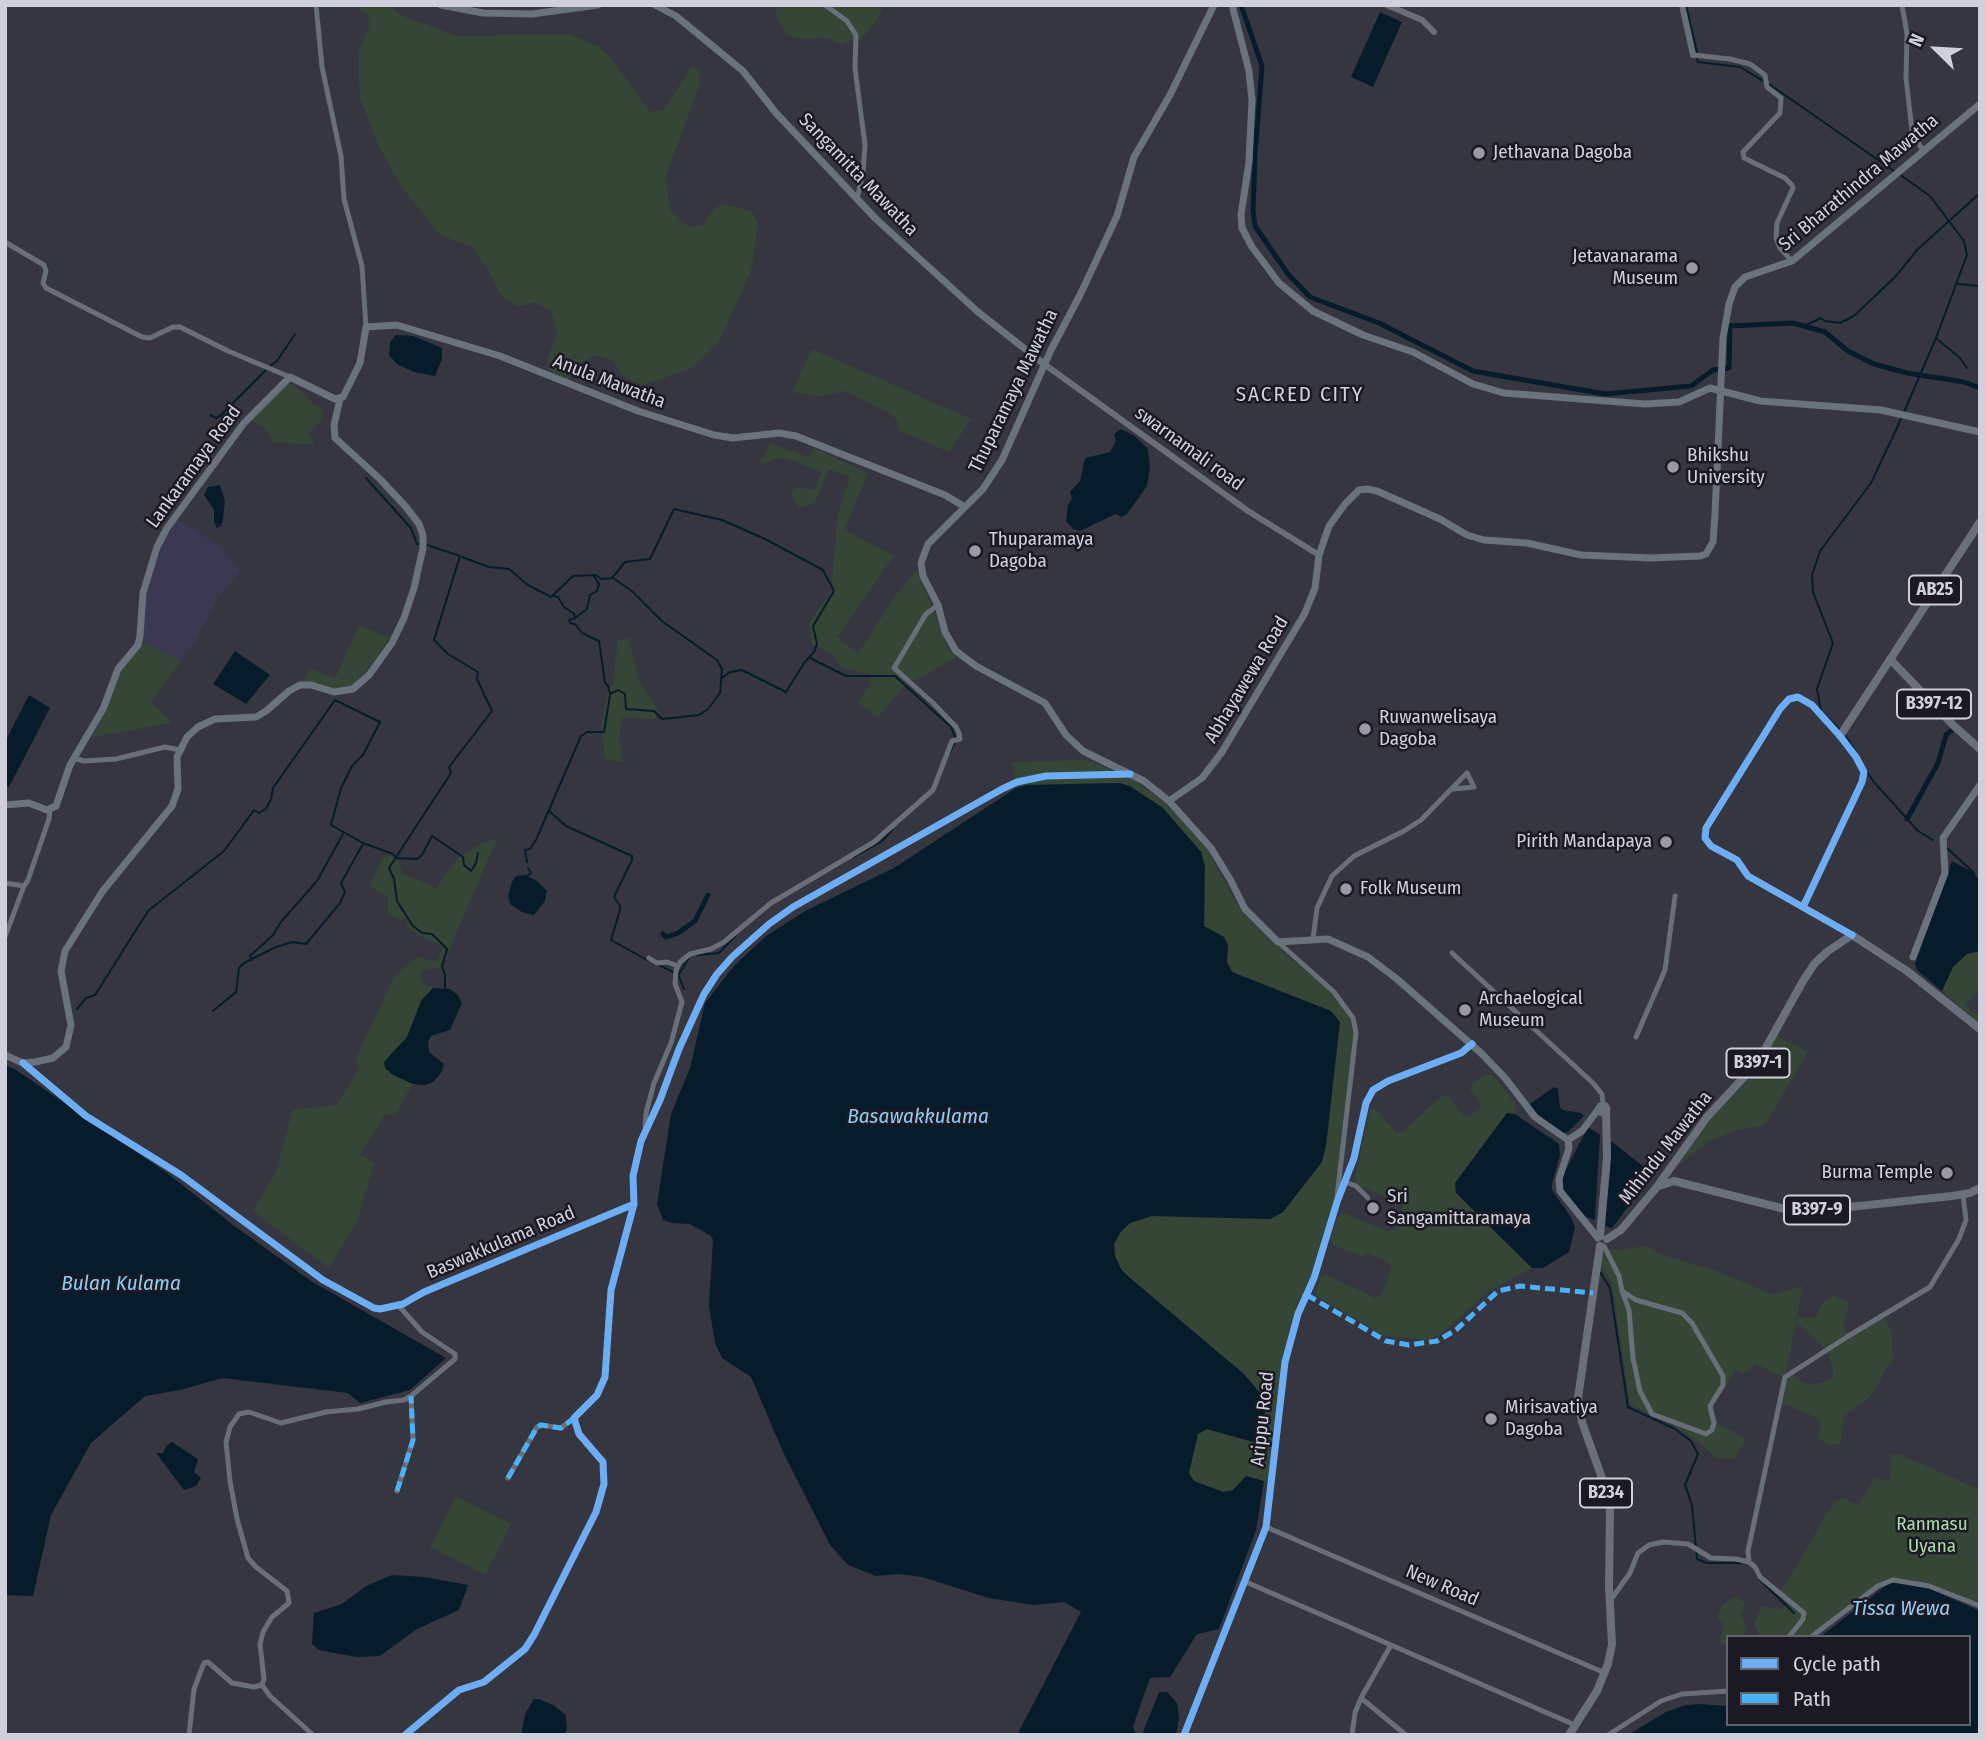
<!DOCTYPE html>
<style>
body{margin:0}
#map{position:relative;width:1985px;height:1740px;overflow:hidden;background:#363641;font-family:"Fira Sans Condensed",sans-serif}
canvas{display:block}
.frame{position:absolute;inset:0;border:7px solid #d0d0dd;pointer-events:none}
.legend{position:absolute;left:1726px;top:1635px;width:245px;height:91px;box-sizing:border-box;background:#1b1a23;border:2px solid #63636d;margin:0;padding:9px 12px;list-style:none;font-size:21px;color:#d0d0dd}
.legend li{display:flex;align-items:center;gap:14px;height:35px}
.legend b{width:35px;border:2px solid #63636d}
.north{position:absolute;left:1901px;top:14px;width:70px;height:70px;-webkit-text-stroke:5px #1b1a23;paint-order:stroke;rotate:294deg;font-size:19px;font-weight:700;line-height:28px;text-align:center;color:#d0d0dd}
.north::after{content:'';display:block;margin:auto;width:24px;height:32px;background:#d0d0dd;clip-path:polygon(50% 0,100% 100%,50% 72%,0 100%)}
</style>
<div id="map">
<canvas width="1985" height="1740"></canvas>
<div class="frame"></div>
<ul class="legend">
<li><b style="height:9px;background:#6dadf4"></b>Cycle path</li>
<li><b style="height:9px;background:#4cb0f7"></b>Path</li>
</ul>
<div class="north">N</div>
</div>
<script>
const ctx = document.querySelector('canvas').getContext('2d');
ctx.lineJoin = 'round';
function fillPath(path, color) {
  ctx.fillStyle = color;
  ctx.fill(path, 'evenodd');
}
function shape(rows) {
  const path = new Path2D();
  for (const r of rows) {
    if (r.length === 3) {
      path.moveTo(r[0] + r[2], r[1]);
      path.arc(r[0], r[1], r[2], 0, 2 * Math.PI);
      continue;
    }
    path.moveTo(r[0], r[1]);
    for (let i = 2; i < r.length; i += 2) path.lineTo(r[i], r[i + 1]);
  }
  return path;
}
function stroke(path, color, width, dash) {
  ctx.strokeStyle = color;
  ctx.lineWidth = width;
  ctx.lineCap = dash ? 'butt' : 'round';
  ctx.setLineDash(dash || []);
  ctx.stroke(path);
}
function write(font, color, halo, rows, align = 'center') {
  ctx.font = font + ' "Fira Sans Condensed",sans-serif';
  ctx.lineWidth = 5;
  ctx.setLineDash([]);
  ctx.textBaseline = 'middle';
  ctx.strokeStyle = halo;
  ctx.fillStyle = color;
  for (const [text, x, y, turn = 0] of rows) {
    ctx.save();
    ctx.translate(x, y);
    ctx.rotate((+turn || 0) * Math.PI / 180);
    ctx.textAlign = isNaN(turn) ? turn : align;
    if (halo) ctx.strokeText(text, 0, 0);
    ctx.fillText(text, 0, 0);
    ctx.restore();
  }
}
fillPath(shape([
 [177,519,220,546,240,570,218,599,194,643,181,661,143,642,146,593,164,540]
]), '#3b3952');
fillPath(shape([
 [353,5,390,5,400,15,457,36,569,34,600,47,616,65,650,112,664,110,691,67,700,70,699,86,666,176,670,210,690,227,703,225,714,209,723,204,751,211,758,222,751,272,717,345,690,369,642,385,625,377,611,360,595,355,580,363,568,380,548,370,547,360,557,334,552,312,535,302,518,307,500,294,488,270,472,247,440,235,401,186,377,142,360,98,358,52,369,27,368,15],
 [775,5,883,5,878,19,862,38,840,44,828,38,803,39,787,35,777,17],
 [812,349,971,419,949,452,898,430,898,422,893,415,845,391,820,396,792,392],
 [289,383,306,395,313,404,323,409,321,421,308,434,312,438,314,445,274,442,263,427,251,420],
 [770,443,808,457,814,448,868,473,844,530,894,556,837,637,858,654,894,597,917,570,947,646,956,658,904,686,878,717,858,703,870,684,869,674,842,668,830,652,812,644,809,623,831,592,838,514,850,477,829,469,816,500,809,505,798,508,791,493,798,487,815,490,821,472,783,457,760,464],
 [359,625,389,638,376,659,354,684,342,689,332,688,303,681,310,669,335,678],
 [629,638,639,681,658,710,655,719,622,718,619,737,623,762,605,759,601,729,608,689,612,686,618,640],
 [143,642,181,661,151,702,172,723,92,737,106,711,112,688,124,665],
 [1082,760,1093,762,1134,780,1169,806,1207,849,1235,902,1245,915,1290,958,1334,992,1345,1006,1354,1036,1337,1202,1298,1314,1285,1362,1272,1484,1246,1476,1233,1490,1224,1492,1194,1481,1188,1473,1198,1434,1207,1429,1253,1442,1265,1399,1244,1374,1130,1278,1121,1269,1115,1256,1114,1244,1120,1232,1130,1223,1152,1216,1270,1219,1331,1011,1233,972,1226,962,1228,945,1205,927,1201,852,1163,808,1120,783,1027,785,1016,788,1012,762],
 [497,839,441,968,423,969,420,975,423,984,433,988,421,1001,407,1037,391,1053,385,1068,413,1084,394,1116,386,1113,360,1155,374,1163,357,1222,329,1268,253,1211,276,1171,293,1110,336,1105,358,1071,356,1057,395,976,417,957,437,962,443,947,409,929,406,919,400,920,388,914,388,898,370,886,383,856,397,856,402,873,436,888,458,858,483,842],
 [1980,951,1980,984,1976,994,1966,1005,1972,1013,1980,1013,1980,1024,1942,991,1953,967,1967,954],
 [1777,1036,1808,1052,1767,1121,1762,1126,1736,1130,1709,1141,1669,1172,1706,1123,1759,1069],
 [1487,1074,1493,1075,1515,1103,1515,1114,1506,1114,1455,1183,1456,1193,1532,1268,1487,1292,1442,1334,1426,1340,1383,1335,1318,1297,1315,1292,1321,1277,1326,1275,1375,1298,1381,1295,1392,1269,1389,1263,1368,1253,1361,1256,1333,1245,1330,1239,1338,1217,1344,1213,1387,1231,1394,1230,1403,1209,1400,1203,1358,1185,1355,1178,1370,1110,1374,1108,1397,1133,1401,1133,1443,1095,1448,1096,1464,1116,1469,1117,1480,1107,1480,1103,1470,1089,1472,1084],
 [1646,1246,1662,1255,1714,1270,1773,1295,1803,1286,1796,1320,1800,1317,1812,1318,1817,1315,1823,1303,1833,1295,1849,1303,1843,1328,1850,1334,1883,1315,1891,1330,1893,1361,1886,1368,1876,1389,1867,1399,1844,1416,1840,1445,1828,1444,1817,1438,1821,1423,1815,1417,1785,1404,1780,1408,1784,1377,1756,1364,1745,1373,1735,1370,1722,1393,1712,1406,1715,1422,1746,1439,1734,1458,1717,1459,1698,1441,1673,1425,1630,1404,1614,1296,1611,1282,1600,1263,1602,1257,1609,1249,1619,1250],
 [1796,1322,1827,1350,1834,1373,1830,1380,1811,1385,1802,1382,1791,1373,1785,1376],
 [1891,1455,1902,1455,1980,1490,1980,1606,1929,1586,1887,1581,1811,1637,1760,1637,1754,1624,1762,1606,1780,1610,1790,1602,1779,1592,1795,1569,1827,1513,1836,1501,1843,1498,1858,1505,1875,1478,1890,1481],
 [456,1496,511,1524,485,1575,430,1547],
 [1735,1596,1745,1603,1741,1616,1747,1628,1743,1637,1728,1637,1728,1679,1725,1677,1726,1645,1719,1643,1724,1622,1718,1620,1718,1615,1722,1606]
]), '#364636');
fillPath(shape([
 [1380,12,1402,22,1373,87,1351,77],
 [396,335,413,336,442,348,442,359,435,376,414,372,397,364,389,355,390,342],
 [1121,429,1135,436,1148,449,1150,468,1147,486,1127,514,1121,517,1115,514,1080,531,1073,529,1066,521,1068,504,1072,499,1070,492,1080,481,1085,458,1110,452,1116,441,1114,434],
 [220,485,225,501,223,519,221,526,217,528,214,522,214,510,204,495,208,487],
 [235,651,270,675,246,704,213,684],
 [29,695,50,708,9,787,5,785,5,742],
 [1120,783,1130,786,1163,808,1201,852,1205,866,1204,926,1224,937,1228,945,1227,962,1232,972,1331,1011,1340,1022,1326,1146,1322,1162,1283,1212,1270,1219,1152,1216,1130,1223,1120,1233,1114,1244,1115,1256,1121,1269,1130,1278,1244,1374,1265,1399,1266,1406,1261,1437,1253,1442,1207,1429,1198,1434,1189,1473,1194,1481,1223,1492,1233,1490,1246,1476,1264,1481,1256,1530,1219,1629,1197,1634,1170,1677,1150,1678,1133,1726,1136,1735,1017,1735,1081,1612,1064,1602,1033,1605,989,1598,922,1577,899,1574,876,1576,848,1565,830,1545,783,1452,751,1377,722,1358,715,1343,709,1306,713,1240,711,1236,690,1224,672,1223,663,1220,657,1204,671,1114,690,1068,705,1003,734,966,766,936,807,910,894,868,1016,788,1027,785],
 [1952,861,1974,873,1980,881,1980,951,1967,954,1953,967,1942,991,1917,970,1915,964],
 [525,875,537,881,547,891,545,901,534,915,522,912,511,905,508,897,512,882,516,876],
 [433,988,450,989,458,995,462,1003,450,1030,431,1036,428,1042,429,1052,444,1064,441,1073,433,1082,425,1085,413,1084,393,1075,385,1068,384,1062,407,1037,421,1001],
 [5,1065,16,1070,167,1173,233,1225,311,1281,446,1358,410,1390,360,1403,348,1393,223,1378,180,1390,145,1396,91,1443,51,1515,33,1596,5,1595],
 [1554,1087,1558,1089,1560,1107,1563,1110,1581,1113,1584,1116,1568,1132,1563,1133,1530,1109,1530,1104],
 [1507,1113,1515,1114,1559,1144,1560,1155,1552,1184,1552,1190,1572,1219,1575,1227,1569,1252,1543,1268,1532,1268,1456,1193,1455,1183],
 [1588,1127,1600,1135,1595,1220,1586,1217,1561,1190,1560,1181],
 [1611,1141,1653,1174,1612,1228,1605,1226],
 [172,1442,198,1459,194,1472,201,1478,196,1486,184,1490,156,1453,163,1453,166,1446],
 [392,1575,424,1577,468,1585,459,1610,417,1629,380,1656,356,1657,319,1650,312,1644,314,1613,342,1604,366,1586],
 [1895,1582,1928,1588,1980,1611,1980,1735,1628,1735,1666,1712,1686,1705,1699,1704,1728,1706,1728,1724,1969,1724,1969,1637,1820,1637,1888,1584],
 [1159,1692,1167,1692,1177,1703,1179,1718,1176,1735,1148,1735,1143,1732],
 [534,1699,539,1699,553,1705,566,1715,567,1728,565,1735,521,1735,525,1714]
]), '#061c2a');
stroke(shape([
 [1686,5,1697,52],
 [1697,58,1698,62,1740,67,1765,82],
 [1769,84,1894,171],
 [1899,174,1930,196,1964,241,1967,255,1936,338,1904,412],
 [1958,284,1980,286],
 [1804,326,1821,318,1825,321,1840,323,1854,316,1895,277,1918,249,1980,193],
 [1937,339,1960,358,1967,368],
 [270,366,277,361,295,334],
 [210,415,216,418,220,416,266,370],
 [366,478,411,528,417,544,421,544],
 [427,545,460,556,434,640,448,654,478,672,477,679,492,711,449,767,451,773,389,868,394,879,397,901,412,925,422,933,432,934,447,949,442,966,445,975,445,988],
 [462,557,489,567,509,569,528,585,551,597,573,576,596,575,601,579,612,578,625,562,650,559,674,509,722,520,765,539,823,570,834,591,813,626,817,644,814,652,804,663,786,692,742,670,730,672,722,678],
 [594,576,599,584,597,591,590,595,587,609,575,618,569,620,570,623,575,624,582,633,599,641,605,683,608,686,610,694,618,690,625,694,626,709,654,711,662,719,699,715,708,709,720,693,722,669,717,660,663,622,633,592,613,578],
 [554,596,558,597,564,607,574,614,575,618],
 [810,658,846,676,895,676,951,727,955,737],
 [1841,731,1821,711,1817,689,1833,643,1813,592,1812,575,1820,551,1871,483,1902,417],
 [1845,735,1857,754],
 [950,752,955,742],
 [1865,768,1873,781,1918,831,1933,840],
 [549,811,566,826,632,856,632,860,614,897,620,906,620,910,611,940,647,960],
 [1947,848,1974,873],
 [854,857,882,841,892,830],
 [527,862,525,850,530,849,536,840,581,736,587,732,604,732,610,695],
 [527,876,531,873,528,868],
 [697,955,719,953,736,935],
 [252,960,250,956,273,935,281,922,317,881,343,834],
 [659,965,673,972],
 [678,974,684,989],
 [679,974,689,958],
 [77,1009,86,998,95,995,148,911,224,851,254,810,259,813,266,809,271,799,273,788,335,700,380,722,363,755,352,766,341,788,331,825,363,843,393,854,396,858,417,859,422,855,432,836,463,857,464,865,471,871,476,863,478,853],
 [213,1011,236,992,239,968,244,963,276,947,293,942,306,944,340,903,345,892,341,883,363,844],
 [1600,1272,1610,1288,1628,1407,1675,1429,1691,1441,1698,1454,1685,1485,1692,1505,1697,1559,1707,1563,1742,1563],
 [1759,1579,1794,1613]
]), '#061c2a', 2);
stroke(shape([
 [1241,5,1262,66,1255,155,1253,211,1255,226,1288,274,1310,297,1379,323,1473,371,1605,394,1691,386,1713,370,1729,368,1730,326,1793,323,1825,332,1848,351,1874,364,1907,373,1964,382,1980,388],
 [1907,819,1938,763,1946,735,1951,731],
 [663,934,666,937,678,933,695,921,708,895]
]), '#061c2a', 5);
stroke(shape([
 [316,5,322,67,341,156,344,199,362,266,366,327],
 [825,5,847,21,856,35,855,68,865,145,863,173,857,199],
 [1902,5,1907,34,1906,78,1912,131,1923,151],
 [1693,55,1730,59,1750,64,1765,75,1767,87,1781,98,1780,113,1743,152,1744,158,1785,178,1792,185,1793,188,1777,223,1776,238,1780,248,1792,261],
 [5,242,44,265,46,271,43,283,46,288,142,337,150,338,173,327,180,327,228,351,290,377],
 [73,758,84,761,116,759,165,747,180,750],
 [5,883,24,886,28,880,49,819,50,810],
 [5,937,24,886],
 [1313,939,1317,908,1332,876,1354,856,1404,831,1421,820,1467,773,1474,787,1453,789],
 [1278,942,1334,992,1353,1018,1356,1033,1337,1197],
 [1452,953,1593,1083,1602,1094,1603,1105],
 [649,958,657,963,667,962,678,966],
 [1636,1037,1665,970,1675,896],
 [23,1063,86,1116,181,1175,323,1280,374,1308,380,1309,403,1304,424,1292,634,1204],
 [645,1129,646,1113,654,1083,671,1043,682,1002,675,984,676,970,680,962,690,954,711,949,724,942,771,903,874,842,933,790,952,741,960,739,959,733,956,727,933,703,894,668,926,614,938,605],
 [1345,1182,1356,1186,1368,1198],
 [1604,1246,1619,1276,1622,1291,1629,1310,1633,1358,1640,1391,1652,1414,1706,1434,1712,1430,1714,1423,1710,1406,1723,1385,1723,1376,1692,1323,1682,1313,1636,1300,1622,1291],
 [508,1478,537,1427,541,1425,561,1428,574,1418],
 [397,1491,413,1440,411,1396],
 [1266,1527,1605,1673],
 [1749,1562,1748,1551,1785,1377,1850,1335,1930,1287,1959,1239,1966,1220,1963,1195],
 [1246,1582,1575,1725],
 [1610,1601,1630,1573,1638,1553,1649,1545,1663,1542,1688,1544,1711,1558,1736,1559,1749,1562,1755,1567,1760,1577,1804,1613,1803,1619,1789,1637],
 [1811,1637,1878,1586,1893,1580,1929,1586,1980,1606],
 [262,1685,270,1696,313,1735],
 [1361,1698,1406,1735],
 [189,1735,194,1689,204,1663,208,1662,232,1683,254,1687,262,1685,264,1679,260,1644,263,1632,272,1617,289,1603,287,1591,256,1567,248,1558,237,1519,230,1481,226,1442,230,1427,239,1414,249,1412,281,1423,326,1412,358,1409,386,1402,404,1400,411,1396,455,1359,455,1354,422,1332,398,1305],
 [405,1735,459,1690,484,1682,525,1649,534,1635,596,1512,604,1484,603,1462,579,1434,574,1418,597,1395,605,1377,611,1290,634,1204,633,1176,641,1141,660,1100,679,1049,704,994,717,974,732,957,769,924,793,907,1002,789,1017,782,1046,776,1127,774],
 [1352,1735,1355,1713,1361,1698,1391,1645],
 [1608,1735,1661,1701,1682,1694,1728,1691]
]), '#686f78', 5);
stroke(shape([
 [1387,5,1422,20,1434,32],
 [1682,5,1693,55],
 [1044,364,1248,511,1319,555],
 [1803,907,1862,782,1864,772,1856,757,1840,736,1812,705,1798,697,1789,699,1780,709,1706,828,1705,838,1711,846,1737,860,1748,876,1852,935],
 [1184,1735,1266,1527,1285,1362,1298,1314,1314,1278,1337,1202,1354,1158,1366,1103,1373,1090,1388,1081,1461,1053,1472,1044]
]), '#686f78', 6);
stroke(shape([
 [441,5,483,13,532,14,598,5],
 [655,5,676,16,743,71,776,113,876,219,978,312,1044,364],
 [1214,5,1170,95,1134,157,1117,216,1080,295,1051,350,1002,460,983,489,928,544,921,563,923,576,938,605,945,632,956,651,976,666,1045,703,1066,735,1083,751,1144,781,1169,801,1211,848,1230,879,1245,909,1278,942,1328,939,1368,957,1397,979,1481,1053,1505,1078,1535,1117,1568,1140,1569,1148,1559,1179,1560,1191,1598,1238],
 [1232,5,1249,71,1252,100,1249,162,1241,215,1242,228,1252,247,1279,283,1313,311,1363,335,1413,352,1473,384,1504,393,1645,404,1679,402,1710,388,1760,401,1881,410,1980,432],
 [1169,801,1202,778,1222,752,1305,613,1315,588,1319,555,1329,526,1345,504,1359,490,1367,489,1377,491,1440,519,1467,535,1484,540,1527,543,1581,555,1651,558,1700,556,1706,554,1713,542,1715,514,1723,338,1729,304,1735,287,1745,277,1792,261,1980,104],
 [5,805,29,803,47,810,56,806,70,765,103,709,118,669,138,645,140,636,143,593,157,547,167,528,244,423,290,377,335,399,343,397,360,363,366,327,397,325,500,356,638,411,714,435,733,438,779,433,796,436,945,495,965,507],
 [1913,957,1945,873,1943,838,1980,785],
 [5,1055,23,1063,35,1062,53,1058,66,1047,71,1025,61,971,65,951,102,892,172,806,178,789,177,757,187,737,198,727,215,719,256,717,266,711,289,691,300,685,311,685,334,692,353,689,369,675,392,643,404,618,414,588,423,548,423,535,419,524,406,507,380,479,335,438,334,425,340,399],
 [1568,1140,1582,1131,1600,1107]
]), '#6a727d', 7);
stroke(shape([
 [1890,659,1954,726,1980,749],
 [1840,736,1980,522],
 [1603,1109,3.5],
 [1659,1186,1674,1181,1781,1208,1812,1211,1952,1196,1970,1193,1980,1188],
 [1600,1236,1607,1158,1606,1111],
 [1607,1239,1621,1230,1656,1188,1707,1117,1758,1062,1803,981,1815,963,1828,951,1852,935,1907,971,1980,1029],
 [1569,1735,1597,1691,1608,1664,1612,1644,1609,1587,1610,1509,1603,1481,1582,1422,1578,1398,1600,1246]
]), '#69707c', 8);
stroke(shape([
 [1307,1295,1386,1341,1409,1345,1437,1341,1456,1330,1498,1291,1520,1286,1593,1293],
 [508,1478,537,1427,541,1425,561,1428,574,1418],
 [397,1491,413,1440,411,1396]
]), '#4cb0f7', 5, [10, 5]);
stroke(shape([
 [1803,907,1862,782,1864,772,1856,757,1840,736,1812,705,1798,697,1789,699,1780,709,1706,828,1705,838,1711,846,1737,860,1748,876,1852,935],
 [23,1063,86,1116,181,1175,323,1280,374,1308,380,1309,403,1304,424,1292,634,1204],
 [405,1735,459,1690,484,1682,525,1649,534,1635,596,1512,604,1484,603,1462,579,1434,574,1418,597,1395,605,1377,611,1290,634,1204,633,1176,641,1141,660,1100,679,1049,704,994,717,974,732,957,769,924,793,907,1002,789,1017,782,1046,776,1130,774],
 [1184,1735,1266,1527,1285,1362,1298,1314,1314,1278,1337,1202,1354,1158,1366,1103,1373,1090,1388,1081,1461,1053,1472,1044]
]), '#6dadf4', 7);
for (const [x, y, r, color] of [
 [1479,153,7,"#9a9aa6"],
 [1692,268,7,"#9a9aa6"],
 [1673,467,7,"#9a9aa6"],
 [975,551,7,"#9a9aa6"],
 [1365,729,7,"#9a9aa6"],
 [1666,842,7,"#9a9aa6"],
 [1346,889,7,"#9a9aa6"],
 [1465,1010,7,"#9a9aa6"],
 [1947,1173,7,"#9a9aa6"],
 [1373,1208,7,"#9a9aa6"],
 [1491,1419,7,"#9a9aa6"]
]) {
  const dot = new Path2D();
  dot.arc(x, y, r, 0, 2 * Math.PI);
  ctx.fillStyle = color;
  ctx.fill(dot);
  stroke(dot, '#1b1a23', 2.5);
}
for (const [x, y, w] of [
 [1935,590,52],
 [1934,704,74],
 [1758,1063,63],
 [1817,1210,66],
 [1606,1493,52]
]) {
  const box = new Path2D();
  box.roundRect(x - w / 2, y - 14.5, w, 29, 5);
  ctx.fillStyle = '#1b1a23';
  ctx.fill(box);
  stroke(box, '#d0d0dd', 2);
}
write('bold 18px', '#d0d0dd', null, [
 ["AB25",1935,590],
 ["B397-12",1934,704],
 ["B397-1",1758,1063],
 ["B397-9",1817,1210],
 ["B234",1606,1493]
]);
write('19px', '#d0d0dd', '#1b1a23', [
 ["Jethavana Dagoba",1493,153],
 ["Jetavanarama",1678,257,"right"],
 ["Museum",1678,279,"right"],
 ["Bhikshu",1687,456],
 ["University",1687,478],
 ["Thuparamaya",989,540],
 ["Dagoba",989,562],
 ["Ruwanwelisaya",1379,718],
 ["Dagoba",1379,740],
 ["Pirith Mandapaya",1652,842,"right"],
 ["Folk Museum",1360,889],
 ["Archaelogical",1479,999],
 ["Museum",1479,1021],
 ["Burma Temple",1933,1173,"right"],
 ["Sri",1387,1197],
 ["Sangamittaramaya",1387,1219],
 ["Mirisavatiya",1505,1408],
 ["Dagoba",1505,1430]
], 'left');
write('19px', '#d0d0dd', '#1b1a23', [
 ["Sangamitta Mawatha",858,175,46],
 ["Sri Bharathindra Mawatha",1859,183,-40],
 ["Anula Mawatha",609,382,21],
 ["Thuparamaya Mawatha",1014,391,-64],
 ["swarnamali road",1189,449,36],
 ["Lankaramaya Road",194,467,-54],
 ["Abhayawewa Road",1247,680,-59],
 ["Mihindu Mawatha",1666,1148,-52],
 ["Baswakkulama Road",501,1243,-23],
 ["Arippu Road",1263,1419,-84],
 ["New Road",1442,1586,23]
]);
write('19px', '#abd9a7', '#1b1a23', [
 ["Ranmasu",1932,1525],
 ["Uyana",1932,1547]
]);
ctx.letterSpacing = '2px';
write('21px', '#d0d0dd', '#1b1a23', [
 ["SACRED CITY",1300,395]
]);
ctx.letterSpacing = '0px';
write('italic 21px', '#8fccf3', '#1b1a23', [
 ["Basawakkulama",918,1117],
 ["Bulan Kulama",121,1284],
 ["Tissa Wewa",1901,1609]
]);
</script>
